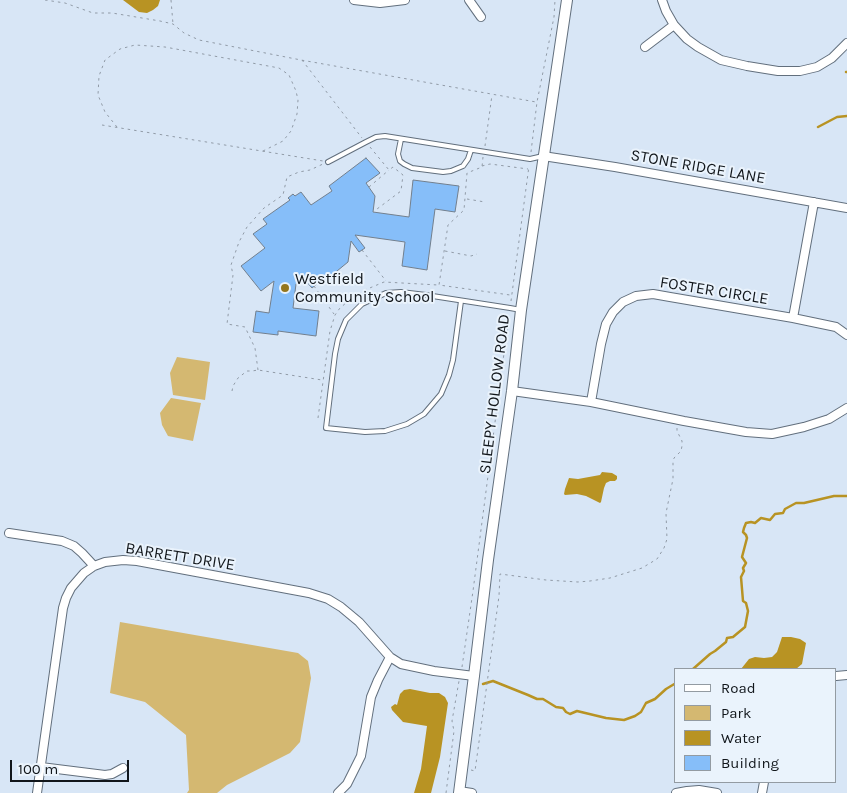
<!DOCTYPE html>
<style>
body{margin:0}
#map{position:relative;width:847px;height:793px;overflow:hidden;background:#d8e6f6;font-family:Karla,sans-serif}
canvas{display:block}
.legend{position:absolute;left:674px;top:668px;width:162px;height:115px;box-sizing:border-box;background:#eaf3fc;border:1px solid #939ba2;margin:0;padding:6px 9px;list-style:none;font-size:15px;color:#11161b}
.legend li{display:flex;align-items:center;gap:10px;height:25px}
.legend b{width:25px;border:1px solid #939ba2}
.scale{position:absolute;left:10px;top:760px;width:119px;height:22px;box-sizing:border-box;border:2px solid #11161b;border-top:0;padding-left:6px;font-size:15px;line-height:18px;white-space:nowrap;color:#11161b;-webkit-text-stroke:4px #eaf3fc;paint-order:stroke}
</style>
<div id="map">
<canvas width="847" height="793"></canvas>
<ul class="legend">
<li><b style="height:6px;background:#fff"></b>Road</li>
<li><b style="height:14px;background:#d4b871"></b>Park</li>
<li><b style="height:14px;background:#b89323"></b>Water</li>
<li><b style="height:14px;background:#86bef9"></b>Building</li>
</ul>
<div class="scale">100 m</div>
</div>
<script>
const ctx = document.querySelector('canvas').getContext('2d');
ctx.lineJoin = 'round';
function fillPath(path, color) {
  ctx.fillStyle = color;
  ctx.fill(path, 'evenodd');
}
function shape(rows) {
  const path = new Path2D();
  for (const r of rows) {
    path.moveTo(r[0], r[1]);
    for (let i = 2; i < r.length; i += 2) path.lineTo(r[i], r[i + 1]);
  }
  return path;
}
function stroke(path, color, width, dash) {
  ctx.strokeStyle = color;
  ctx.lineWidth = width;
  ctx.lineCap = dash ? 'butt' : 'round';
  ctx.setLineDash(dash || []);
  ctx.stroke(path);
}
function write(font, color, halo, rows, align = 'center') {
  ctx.font = font + ' Karla,sans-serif';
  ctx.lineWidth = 4;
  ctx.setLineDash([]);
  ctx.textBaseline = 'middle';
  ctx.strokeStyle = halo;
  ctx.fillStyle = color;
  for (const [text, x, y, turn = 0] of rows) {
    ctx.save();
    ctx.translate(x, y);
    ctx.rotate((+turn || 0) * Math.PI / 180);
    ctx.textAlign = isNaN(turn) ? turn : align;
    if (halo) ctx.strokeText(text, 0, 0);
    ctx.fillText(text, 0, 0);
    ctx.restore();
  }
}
fillPath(shape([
 [177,357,210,362,205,400,173,395,170,373],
 [171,398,201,403,193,441,168,436,162,425,160,413],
 [120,622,298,653,308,661,311,678,300,742,290,753,227,785,217,793,187,793,189,790,186,735,145,702,110,693]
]), '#d4b871');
fillPath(shape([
 [123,0,160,0,158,6,153,10,147,13,139,12],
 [602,472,612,473,617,476,617,479,615,481,610,481,606,483,604,488,601,502,600,503,586,496,577,494,565,495,564,494,565,489,569,478,578,479,600,475],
 [782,637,791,637,800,639,806,643,802,664,796,669,741,669,749,659,755,657,764,658,772,657,777,652],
 [410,689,430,693,439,693,445,697,448,703,440,757,431,793,414,793,421,769,427,726,403,722,392,710,391,707,395,704,397,705,400,694,404,690]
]), '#b89323');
stroke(shape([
 [846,72,847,72],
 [818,127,837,117,847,116],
 [693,669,710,654,715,651,726,642,727,638,733,637,745,627,748,611,746,603,743,601,741,577,744,571,743,568,746,563,742,557,747,538,746,535,743,532,744,528,746,523,751,522,755,523,761,518,770,520,775,514,783,513,785,509,796,503,804,503,834,496,847,496],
 [483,684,493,681,528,695,537,699,543,699,556,707,563,708,566,712,570,714,577,711,606,718,624,720,635,716,641,712,646,703,655,699,666,689,676,683]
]), '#b89323', 2.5);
const building = shape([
 [366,158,380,173,366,183,375,196,373,212,409,217,413,180,459,186,455,212,435,209,427,270,402,266,405,242,355,235,365,248,359,252,351,241,348,262,326,280,323,279,312,288,305,280,296,284,293,308,319,311,316,336,278,331,278,335,253,332,256,311,269,313,274,281,261,291,241,266,265,248,253,234,267,224,263,219,290,200,288,198,293,194,295,196,301,192,311,205,332,191,329,186,366,158]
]);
fillPath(building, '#86bef9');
stroke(building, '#727f8d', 1);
const service = shape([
 [401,139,398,154,400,161,404,164,412,168,443,172,451,171,463,166,468,159,471,150],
 [328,162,366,142,376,137,385,136,530,159,543,156],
 [461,301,453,360,449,375,441,394,424,414,407,424,385,431,365,432,326,428,335,354,338,339,346,320,362,304,386,293,401,292,426,295,510,308,521,310]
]);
const minor = shape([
 [354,0,380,3,405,0],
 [469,0,481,17],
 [662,0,666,11,674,25,687,39,698,47,721,60,747,66,778,71,800,71,817,67,832,58,847,43],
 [645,47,674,25],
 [543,156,615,167,847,208],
 [793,318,814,202],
 [512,391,591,402,684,421,746,432,772,434,804,427,829,419,847,408],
 [591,402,601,344,606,324,613,312,623,302,636,296,653,294,670,297,793,318,836,327,847,335],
 [9,533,62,541,74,546,82,553,94,566],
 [836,676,847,675],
 [41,767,105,775,112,774,123,768],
 [459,791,472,793],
 [37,793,63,608,66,598,71,588,84,573,94,566,105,562,123,560,137,561,309,593,328,599,341,607,359,622,390,657,401,664,434,671,474,676],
 [338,793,347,784,361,756,371,697,378,680,390,657],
 [676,793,687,791,699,790,717,793],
 [762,793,764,782]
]);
const tertiary = shape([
 [459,793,474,676,488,560,512,391,521,310,567,0]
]);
stroke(service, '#626f7d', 6);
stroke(minor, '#626f7d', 10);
stroke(tertiary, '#626f7d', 12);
stroke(shape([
 [45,0,65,3,93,13,112,13,160,21,173,24,184,33,199,40,301,60,536,102],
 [171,0,173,24],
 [302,60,362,138],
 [102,125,323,161],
 [117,127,105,112,98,95,99,76,105,60,120,49,135,45,165,47,279,68,289,75,296,91,298,100,297,114,291,131,283,141,263,151],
 [485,146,492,95],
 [370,147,389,170,393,167,403,175,401,191,373,212],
 [531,152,537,102,554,17,555,0],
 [483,157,482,167,467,173,464,210,448,225,439,285,510,295],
 [482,166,490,164,528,169],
 [369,187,389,170],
 [467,199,485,202],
 [362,250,386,281],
 [445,251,471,256,477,254],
 [314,286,334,314],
 [511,301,529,166],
 [258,370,255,348,245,327,227,324,233,275,231,265,239,242,247,227,264,208,283,195,287,177,299,172,310,170,323,164],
 [232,391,233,386,238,378,247,371,252,371,258,370,322,380],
 [318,418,330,331,335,315,340,308,346,303,365,290,384,282,438,285],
 [462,667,473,591,509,315],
 [471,770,475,771,499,596,500,574,546,580,578,582,590,581,610,578,642,568,657,559,664,548,667,539,666,513,673,479,673,462,674,458,681,451,682,446,682,441,677,431,677,428],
 [446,793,454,731,452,721,459,681]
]), '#909aa6', 1, [2.5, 4]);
stroke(service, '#fff', 4);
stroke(minor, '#fff', 8);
stroke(tertiary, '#fff', 10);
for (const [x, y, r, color] of [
 [285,288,5,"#94761e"]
]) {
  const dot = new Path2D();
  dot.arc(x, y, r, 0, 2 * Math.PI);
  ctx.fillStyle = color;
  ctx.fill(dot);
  stroke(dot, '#eaf3fc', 2);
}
write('16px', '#11161b', '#eaf3fc', [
 ["STONE RIDGE LANE",698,167,10],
 ["FOSTER CIRCLE",714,291,9],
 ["SLEEPY HOLLOW ROAD",495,394,-83],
 ["BARRETT DRIVE",180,557,9]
]);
write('16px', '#11161b', '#eaf3fc', [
 ["Westfield",295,279],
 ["Community School",295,297]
], 'left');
</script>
